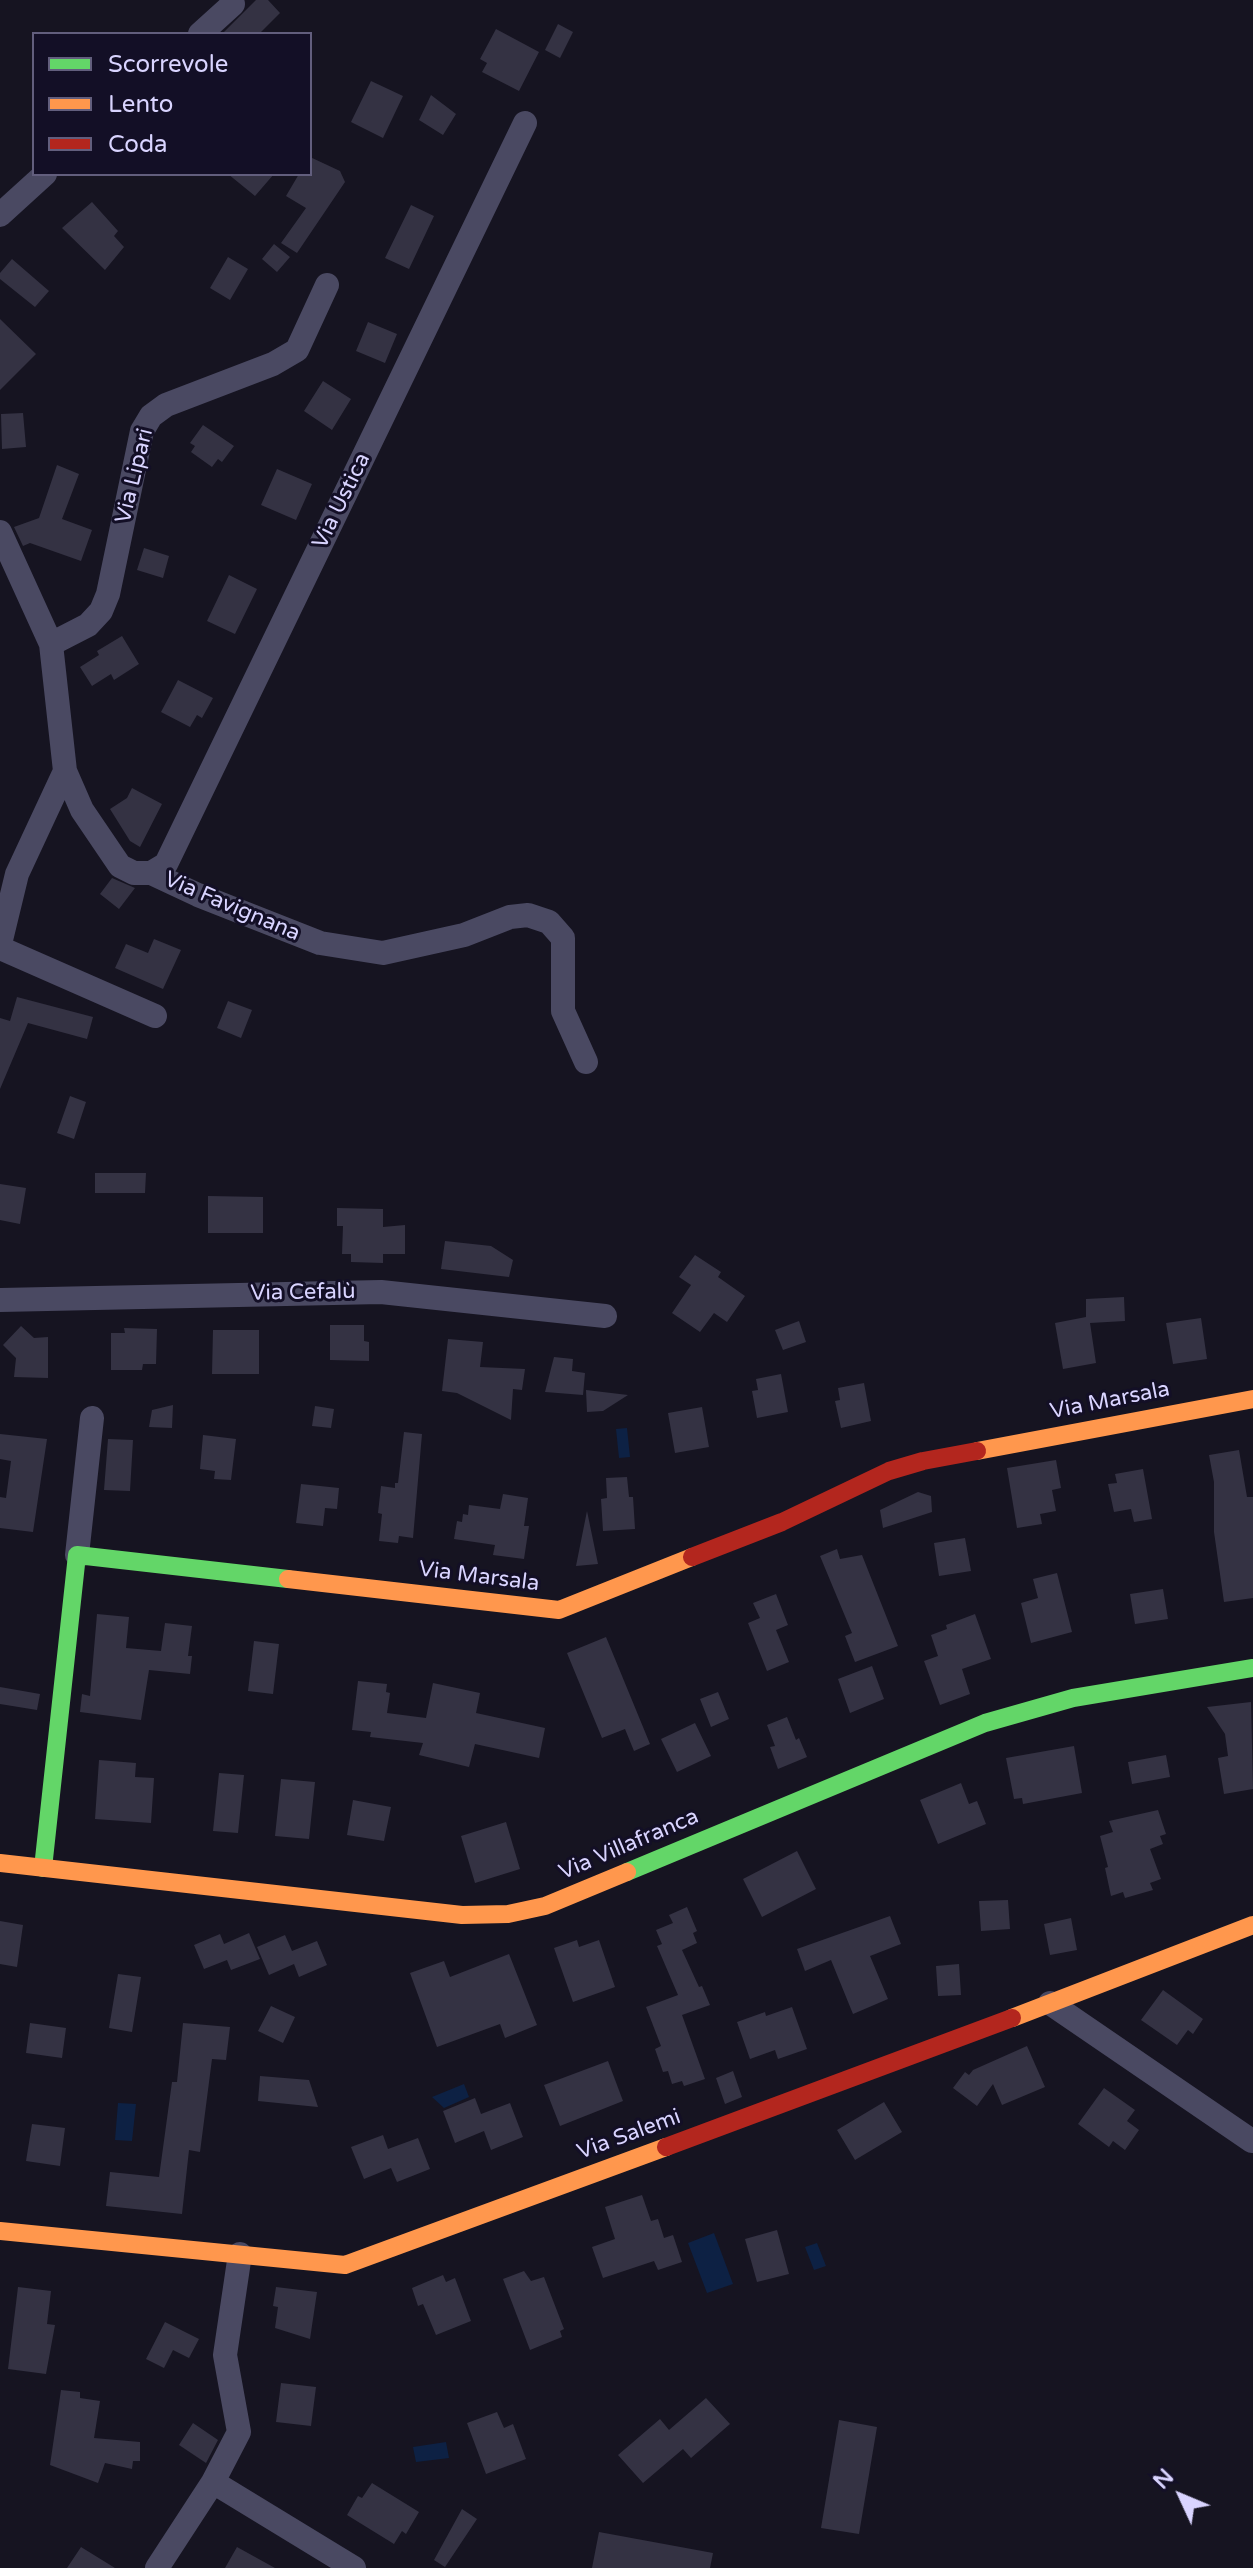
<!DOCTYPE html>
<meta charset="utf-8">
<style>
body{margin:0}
#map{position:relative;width:1253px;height:2568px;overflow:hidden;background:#161421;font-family:"Varela Round",sans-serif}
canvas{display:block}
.legend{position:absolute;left:32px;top:32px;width:280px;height:144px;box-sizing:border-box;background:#130f26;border:2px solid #625e7d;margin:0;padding:10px 14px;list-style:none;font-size:24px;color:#d9d4ff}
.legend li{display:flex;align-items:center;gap:16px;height:40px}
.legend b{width:40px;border:2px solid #625e7d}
.north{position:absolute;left:1141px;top:2456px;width:80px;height:80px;-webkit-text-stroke:6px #130f26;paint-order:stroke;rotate:314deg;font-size:22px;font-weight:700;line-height:32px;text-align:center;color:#d9d4ff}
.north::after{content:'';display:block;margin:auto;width:28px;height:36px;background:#d9d4ff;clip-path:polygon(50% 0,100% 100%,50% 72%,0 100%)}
</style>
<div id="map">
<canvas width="1253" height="2568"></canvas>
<ul class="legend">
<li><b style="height:10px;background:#63d668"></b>Scorrevole</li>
<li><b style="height:10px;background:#ff974d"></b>Lento</li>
<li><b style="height:10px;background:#b3261e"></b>Coda</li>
</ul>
<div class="north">N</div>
</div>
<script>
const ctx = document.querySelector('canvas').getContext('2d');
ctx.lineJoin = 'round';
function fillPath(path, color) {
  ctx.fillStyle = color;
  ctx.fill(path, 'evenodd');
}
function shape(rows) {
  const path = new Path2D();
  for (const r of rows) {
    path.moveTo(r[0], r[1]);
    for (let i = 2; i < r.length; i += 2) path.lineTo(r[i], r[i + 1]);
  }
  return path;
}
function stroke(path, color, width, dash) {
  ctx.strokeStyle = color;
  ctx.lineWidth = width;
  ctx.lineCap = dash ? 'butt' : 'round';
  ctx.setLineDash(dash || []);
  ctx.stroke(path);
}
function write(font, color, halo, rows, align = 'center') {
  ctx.font = font + ' "Varela Round",sans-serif';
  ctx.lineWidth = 6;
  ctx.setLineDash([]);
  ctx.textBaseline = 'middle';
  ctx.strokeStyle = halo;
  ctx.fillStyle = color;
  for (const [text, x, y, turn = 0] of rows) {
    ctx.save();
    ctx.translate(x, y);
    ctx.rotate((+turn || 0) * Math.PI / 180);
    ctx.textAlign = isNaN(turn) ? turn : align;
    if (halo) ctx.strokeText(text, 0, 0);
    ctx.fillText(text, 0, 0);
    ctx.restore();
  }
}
fillPath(shape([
 [627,1428,630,1457,619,1458,616,1429],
 [464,2084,469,2097,444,2108,432,2097],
 [118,2103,136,2104,132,2141,115,2140],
 [714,2233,733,2284,707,2293,688,2243],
 [817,2243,826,2266,814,2270,805,2247],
 [446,2442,449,2458,416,2462,413,2447]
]), '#0d2144');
fillPath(shape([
 [256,0,268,0,280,13,259,34,222,34],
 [558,24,573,32,560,58,545,50],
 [496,29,539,52,519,91,482,72,487,63,480,59],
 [371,81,403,96,383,138,351,122],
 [431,95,456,114,443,135,419,120],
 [310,157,340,171,345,182,297,253,281,243,306,208,286,196,299,174,310,174],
 [228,174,274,174,255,196],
 [92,202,118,231,114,236,124,247,105,270,62,228],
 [411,205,434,216,409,269,385,258],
 [274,244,290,257,277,272,262,259],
 [228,257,248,269,230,300,210,288],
 [12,259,49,291,35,307,0,279,0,273],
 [0,319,36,354,0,390],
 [368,322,397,334,385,363,356,351],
 [323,381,351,399,332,430,304,411],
 [23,413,26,447,2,449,1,414],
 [203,425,234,446,222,462,218,459,212,467,191,452,195,446,190,443],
 [57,465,79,474,62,519,92,530,81,561,30,543,23,546,14,527,39,518],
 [277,469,312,484,296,520,261,505],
 [144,548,169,556,163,578,137,570],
 [229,575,257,589,235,634,207,621],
 [122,636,139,664,114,680,111,674,92,686,80,667,99,655,97,651],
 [178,680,213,698,202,718,197,715,190,727,161,712],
 [132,788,162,804,140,847,130,841,110,809,127,798],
 [112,878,135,888,119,909,100,894],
 [154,939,181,950,163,989,115,968,126,944,148,953],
 [17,997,93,1017,87,1039,28,1023,0,1089,0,1018,10,1021],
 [228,1001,252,1010,241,1038,217,1028],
 [70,1096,86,1102,74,1139,57,1133],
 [95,1173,146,1173,145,1193,95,1193],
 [0,1184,26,1188,20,1224,0,1220],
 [208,1196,263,1197,263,1233,208,1233],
 [337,1208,383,1209,383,1227,405,1225,405,1254,383,1254,383,1263,351,1262,351,1254,342,1254,343,1226,337,1226],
 [445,1241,491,1246,513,1260,509,1277,441,1269],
 [695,1255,721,1272,718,1277,745,1296,727,1322,714,1313,700,1332,672,1313,691,1285,679,1277],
 [1124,1297,1125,1321,1090,1323,1096,1363,1063,1369,1055,1323,1086,1317,1086,1299],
 [1201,1318,1207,1359,1173,1364,1166,1323],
 [799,1321,806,1342,783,1350,775,1330],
 [330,1325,364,1325,364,1341,369,1342,369,1361,330,1360],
 [21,1326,34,1338,48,1337,48,1378,14,1377,16,1358,3,1345],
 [124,1328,157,1329,156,1364,143,1364,142,1370,111,1370,111,1333,125,1333],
 [213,1330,259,1330,259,1374,212,1374],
 [448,1339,483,1342,480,1367,525,1369,522,1390,513,1389,511,1420,457,1393,442,1391],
 [554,1357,573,1359,572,1371,585,1373,583,1395,545,1392],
 [781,1374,788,1412,757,1418,752,1391,758,1390,756,1379],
 [864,1383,871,1421,841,1428,835,1401,840,1400,838,1388],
 [586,1390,628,1395,603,1411,587,1412],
 [173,1405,172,1428,149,1427,152,1410],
 [315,1406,334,1409,331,1428,312,1426],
 [702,1407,709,1447,675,1453,668,1413],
 [404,1432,422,1434,413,1538,399,1536,398,1543,379,1541,382,1514,378,1513,381,1486,395,1488,395,1483,398,1483],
 [0,1434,47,1439,33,1532,0,1528,0,1497,6,1498,11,1461,0,1459],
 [203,1435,236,1439,231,1480,214,1479,215,1471,200,1469],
 [108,1439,133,1440,130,1491,104,1490],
 [1239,1450,1247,1497,1253,1497,1253,1598,1224,1602,1214,1532,1214,1482,1209,1455],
 [1056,1460,1061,1488,1052,1490,1056,1511,1040,1514,1042,1524,1017,1528,1007,1468],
 [1143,1469,1152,1519,1134,1522,1131,1509,1114,1512,1108,1484,1117,1483,1115,1474],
 [627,1477,629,1497,633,1497,635,1529,603,1531,601,1499,607,1498,606,1478],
 [301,1484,339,1488,337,1509,325,1508,323,1526,296,1523],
 [918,1492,931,1496,932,1512,883,1528,880,1510],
 [503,1494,528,1498,524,1526,529,1526,524,1559,493,1555,495,1545,454,1539,457,1521,462,1522,463,1514,468,1515,469,1505,500,1509],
 [587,1511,598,1564,576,1566],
 [965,1538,971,1571,939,1576,934,1543],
 [837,1549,840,1559,862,1555,898,1646,855,1662,845,1636,852,1633,820,1556],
 [1057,1573,1072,1632,1031,1643,1021,1603,1038,1598,1033,1579],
 [1163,1589,1168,1619,1135,1624,1130,1594],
 [776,1594,788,1625,776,1630,789,1662,767,1671,748,1623,760,1618,753,1603],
 [97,1614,129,1617,126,1648,161,1651,165,1623,192,1626,188,1656,192,1656,190,1674,149,1670,141,1720,80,1712,82,1694,90,1696],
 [975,1614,991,1659,962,1669,970,1694,940,1705,924,1661,938,1656,931,1635,947,1629,946,1625],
 [606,1637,650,1744,634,1751,625,1729,602,1738,567,1653],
 [254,1641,279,1644,273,1694,248,1691],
 [872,1666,884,1699,850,1713,838,1679],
 [358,1681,387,1684,386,1692,390,1693,387,1713,426,1718,433,1683,480,1693,476,1713,545,1728,539,1758,475,1744,469,1767,419,1755,423,1743,370,1737,371,1732,352,1730],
 [0,1687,40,1694,37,1710,0,1704],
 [718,1692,729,1719,711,1727,700,1699],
 [1251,1702,1253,1789,1224,1794,1218,1758,1228,1756,1225,1734,1207,1707],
 [787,1717,796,1740,799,1738,807,1757,778,1769,770,1747,775,1746,767,1725],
 [695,1723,711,1756,677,1772,661,1739],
 [1074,1746,1082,1793,1023,1804,1022,1798,1014,1799,1006,1758],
 [1166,1755,1170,1777,1132,1784,1128,1762],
 [99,1760,136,1763,135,1777,154,1778,151,1823,95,1819],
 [219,1773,244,1775,238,1833,213,1831],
 [281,1779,315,1782,309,1839,275,1836],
 [961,1783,969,1804,977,1801,986,1824,938,1844,920,1800],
 [353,1800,391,1807,384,1841,347,1835],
 [1158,1810,1166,1834,1160,1836,1163,1844,1150,1849,1161,1879,1150,1883,1153,1890,1125,1898,1123,1892,1111,1896,1105,1868,1108,1867,1100,1836,1113,1832,1109,1821],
 [506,1822,520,1869,475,1883,461,1836],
 [797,1851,816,1889,762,1917,743,1879],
 [1008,1900,1010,1929,981,1931,979,1901],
 [687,1907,697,1931,693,1933,697,1943,682,1950,699,1987,702,1986,710,2005,682,2015,705,2079,684,2086,682,2081,672,2084,668,2071,663,2072,655,2049,661,2046,646,2007,678,1995,657,1946,662,1944,656,1930,673,1923,669,1915],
 [890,1916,901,1944,870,1956,888,1999,853,2014,831,1960,805,1971,797,1949],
 [1071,1918,1077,1950,1050,1955,1044,1924],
 [0,1921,23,1925,17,1967,0,1964],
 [249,1933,260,1959,231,1970,227,1960,204,1969,194,1945,220,1934,224,1944],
 [285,1935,292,1951,317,1941,327,1965,299,1977,294,1964,269,1975,257,1947],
 [577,1940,579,1947,599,1940,615,1987,573,2002,554,1948],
 [509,1954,537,2025,505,2038,500,2024,437,2047,410,1973,444,1961,450,1977],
 [959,1964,961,1995,938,1996,936,1966],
 [118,1974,141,1977,132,2032,109,2028],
 [1163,1990,1203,2019,1193,2034,1188,2030,1177,2045,1141,2020],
 [271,2006,295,2017,283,2043,258,2031],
 [792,2007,807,2049,778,2059,775,2050,750,2059,737,2022,765,2012,766,2016],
 [30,2023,66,2028,62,2058,26,2053],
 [183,2023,230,2027,226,2060,212,2059,200,2152,189,2150,182,2214,106,2206,110,2172,159,2177,172,2082,177,2082],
 [1027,2046,1045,2087,1002,2105,993,2084,977,2106,953,2088,965,2072,969,2075,973,2070],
 [608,2061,623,2101,560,2126,544,2085],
 [733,2071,742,2097,725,2104,716,2078],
 [260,2076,309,2080,318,2107,258,2101],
 [1104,2088,1135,2110,1127,2121,1139,2130,1125,2150,1113,2141,1109,2147,1078,2124],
 [475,2098,481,2114,510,2103,523,2137,491,2150,484,2131,455,2143,443,2111],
 [884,2102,902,2132,855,2160,837,2130],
 [32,2124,65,2128,60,2166,26,2161],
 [383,2135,388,2149,418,2138,430,2169,397,2182,391,2168,364,2179,351,2147],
 [642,2195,651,2221,658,2219,664,2238,673,2235,682,2262,658,2270,654,2261,603,2278,592,2247,615,2239,605,2207],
 [777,2230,789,2274,757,2282,745,2239],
 [524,2271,531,2281,544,2277,564,2329,560,2331,562,2337,530,2350,503,2279],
 [443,2275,446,2282,455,2278,471,2321,436,2335,423,2304,418,2306,412,2288],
 [18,2287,51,2291,47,2324,55,2325,46,2374,8,2369],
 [276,2287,317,2292,310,2339,275,2328,278,2307,273,2306],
 [165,2322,199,2339,189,2358,173,2350,164,2368,146,2359],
 [281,2383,316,2387,311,2426,276,2422],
 [61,2390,80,2392,80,2398,100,2401,94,2438,140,2442,140,2461,133,2461,132,2469,105,2463,98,2483,50,2465],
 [706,2398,730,2424,691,2458,683,2449,643,2483,618,2455,660,2419,669,2430],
 [497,2412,504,2428,513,2424,526,2459,486,2474,467,2423],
 [839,2420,877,2427,859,2534,821,2528],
 [193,2423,218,2440,206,2463,179,2445],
 [372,2483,419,2512,406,2534,402,2531,394,2544,347,2515,358,2496,362,2498],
 [462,2509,477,2519,445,2567,434,2560],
 [599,2532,713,2553,710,2568,592,2568],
 [81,2547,115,2568,67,2568],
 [237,2547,275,2568,225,2568]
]), '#343243');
stroke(shape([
 [200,34,233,4],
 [0,215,45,174],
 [0,532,51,644,65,771,82,810,120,866,134,873,151,873,198,895,320,943,383,953,464,935,510,917,528,915,549,922,563,938,563,1011,586,1062],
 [51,644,88,625,101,611,108,594,142,431,151,416,166,405,273,364,297,350,327,285],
 [151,873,166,864,525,123],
 [0,944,17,874,65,771],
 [0,948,155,1016],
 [0,1300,381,1292,605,1316],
 [77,1555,92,1418],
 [1050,2003,1252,2141],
 [213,2482,354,2568],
 [157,2568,213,2482,239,2432,225,2355,240,2254]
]), '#4a4962', 24);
stroke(shape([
 [43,1868,77,1555,288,1579],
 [627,1872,985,1723,1073,1698,1253,1668]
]), '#63d668', 18);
stroke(shape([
 [977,1451,1253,1399],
 [288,1579,559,1610,692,1557],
 [0,1863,462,1915,508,1914,545,1906,627,1872],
 [1012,2018,1253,1925],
 [0,2231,345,2265,666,2147]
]), '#ff974d', 18);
stroke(shape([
 [692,1557,782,1522,889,1471,923,1461,977,1451],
 [666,2147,1012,2018]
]), '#b3261e', 18);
write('22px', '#d9d4ff', '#130f26', [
 ["Via Lipari",135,476,-76],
 ["Via Ustica",342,501,-64],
 ["Via Favignana",232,907,23],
 ["Via Cefalù",303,1293,-1],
 ["Via Marsala",1110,1401,-11],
 ["Via Marsala",479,1577,7],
 ["Via Villafranca",629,1845,-23],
 ["Via Salemi",629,2135,-20]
]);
</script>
